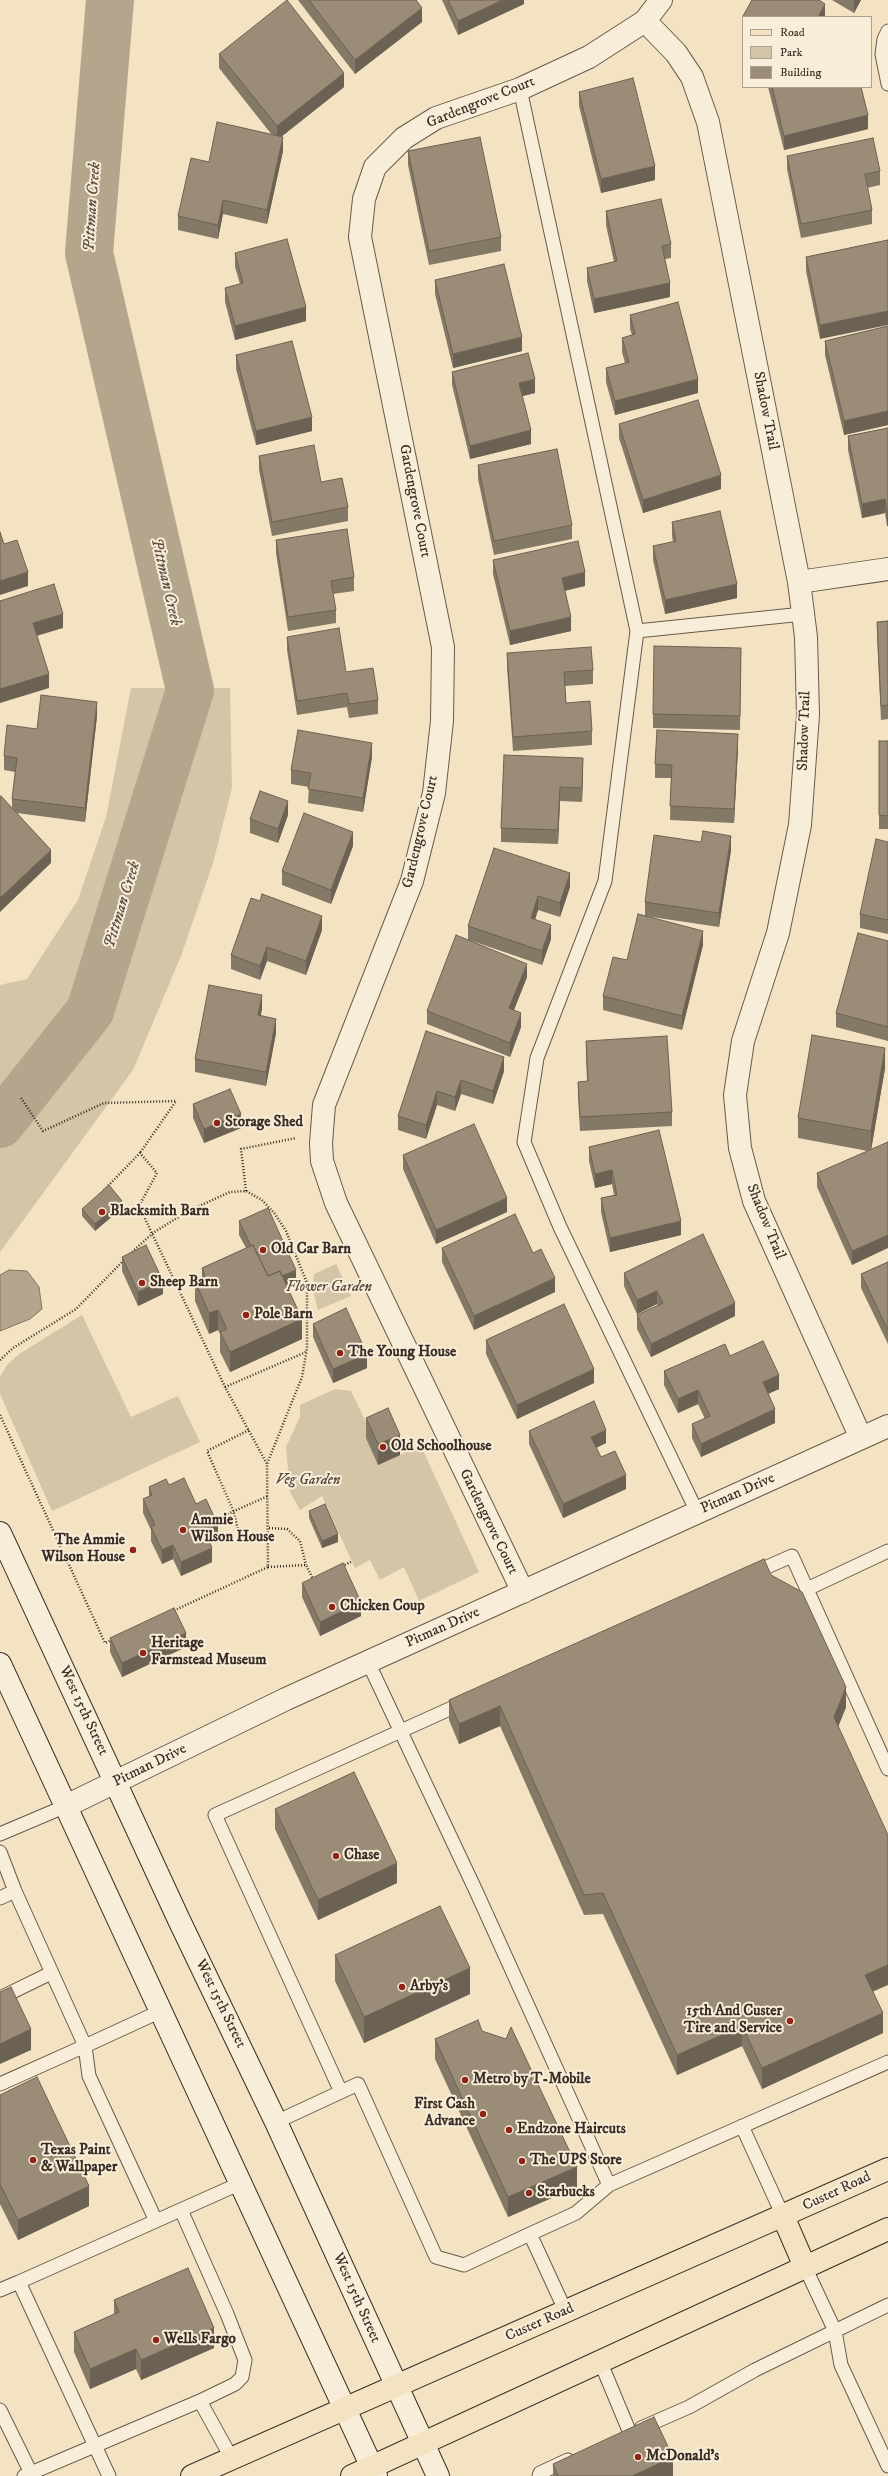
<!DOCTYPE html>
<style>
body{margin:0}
#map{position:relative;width:888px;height:2476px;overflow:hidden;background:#f4e3c3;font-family:"IM FELL DW Pica",serif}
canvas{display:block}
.legend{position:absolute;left:742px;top:16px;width:130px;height:72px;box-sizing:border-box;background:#f8edd8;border:1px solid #aca090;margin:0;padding:5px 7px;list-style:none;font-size:12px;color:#392d25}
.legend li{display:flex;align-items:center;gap:8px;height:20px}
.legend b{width:20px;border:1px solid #aca090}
</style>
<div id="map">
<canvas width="888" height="2476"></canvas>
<ul class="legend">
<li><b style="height:5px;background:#f4e3c3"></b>Road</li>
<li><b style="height:11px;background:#d4c4a8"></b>Park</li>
<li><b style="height:11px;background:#9a8c77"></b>Building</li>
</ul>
</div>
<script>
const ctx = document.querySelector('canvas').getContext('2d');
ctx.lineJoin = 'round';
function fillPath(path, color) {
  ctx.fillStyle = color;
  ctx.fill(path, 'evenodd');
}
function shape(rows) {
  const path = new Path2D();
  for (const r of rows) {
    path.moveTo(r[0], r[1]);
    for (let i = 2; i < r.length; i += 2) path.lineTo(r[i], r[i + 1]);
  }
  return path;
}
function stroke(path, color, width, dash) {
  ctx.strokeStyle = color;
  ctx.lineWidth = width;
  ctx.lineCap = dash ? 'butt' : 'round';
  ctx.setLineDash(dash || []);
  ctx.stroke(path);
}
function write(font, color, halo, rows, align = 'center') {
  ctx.font = font + ' "IM FELL DW Pica",serif';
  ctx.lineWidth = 4;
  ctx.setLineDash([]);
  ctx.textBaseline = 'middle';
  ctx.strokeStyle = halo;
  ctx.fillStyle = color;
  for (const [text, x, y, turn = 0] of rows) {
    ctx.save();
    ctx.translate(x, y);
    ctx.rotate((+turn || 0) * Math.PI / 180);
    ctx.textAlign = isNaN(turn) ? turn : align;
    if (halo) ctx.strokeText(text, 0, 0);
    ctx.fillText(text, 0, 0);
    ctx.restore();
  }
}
fillPath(shape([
 [131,688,230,688,232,788,213,863,181,956,133,1070,0,1252,0,985,27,979,78,900,106,817],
 [336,1264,351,1296,318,1310,313,1290,314,1274],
 [82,1315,131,1417,178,1396,200,1442,52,1511,0,1394,0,1377,7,1365,19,1354],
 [335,1389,351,1391,372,1435,378,1464,421,1446,479,1572,419,1601,404,1567,380,1580,370,1560,355,1568,322,1496,300,1510,290,1492,286,1447,300,1417,300,1405]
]), '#d4c4a8');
const water = shape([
 [9,1270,27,1271,39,1287,42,1309,30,1319,0,1331,0,1275,9,1270]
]);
fillPath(water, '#b4a58d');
stroke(water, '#837563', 1);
stroke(shape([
 [0,1124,90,1011,190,690,89,253,110,0]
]), '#b4a58d', 48);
const lane = shape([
 [888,31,884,39,882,54,888,84],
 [520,89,637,631,605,881,537,1058,524,1142,560,1227,697,1512],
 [637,631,803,614],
 [751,1574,792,1556,888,1769],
 [807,1589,888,1551],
 [368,1662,476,1891,609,2185],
 [0,1834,66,1806],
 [0,1852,15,1891,85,2046,161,2011],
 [0,1898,15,1891],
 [0,1998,51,1973],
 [0,2084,85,2046,89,2076,156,2221],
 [341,2092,215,1815,465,1702],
 [276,2122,358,2084,436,2257,464,2265,530,2234,566,2312],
 [742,2126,783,2216],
 [181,2210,227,2314,245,2360,242,2377,235,2384,200,2401],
 [530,2234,576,2213,609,2185,888,2062],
 [805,2267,835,2331,841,2365,888,2466],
 [19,2282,241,2183],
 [0,2290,19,2282,109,2476],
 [600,2361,630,2433],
 [0,2410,31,2473],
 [641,2428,689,2407,755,2370,888,2305],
 [24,2476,200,2401,232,2459],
 [539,2476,540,2473,568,2460]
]);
const street = shape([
 [645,21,676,53,692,77,708,122,799,582,806,637,808,715,800,825,778,933,743,1041,735,1095,740,1148,754,1201,861,1438],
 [799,582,888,569],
 [523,1592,336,1203,322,1161,321,1143,324,1105,412,881,434,793,442,721,443,647,360,237,364,199,375,167,404,138,436,118,520,89,589,57,645,21,661,0],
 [66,1806,286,1699,888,1426]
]);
const secondary = shape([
 [0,1533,179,1920,276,2122,438,2476],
 [0,1664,376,2476]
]);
const primary = shape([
 [783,2216,805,2267],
 [192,2476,888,2169],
 [352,2476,888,2229]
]);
stroke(lane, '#685a4c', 15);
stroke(street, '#685a4c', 24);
stroke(secondary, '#392d25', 24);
stroke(primary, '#392d25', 24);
stroke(shape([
 [21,1098,43,1131,104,1103,176,1101,140,1153],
 [104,1190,140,1153,157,1173,139,1206,225,1387,267,1464],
 [246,1191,241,1149,296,1138],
 [130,1254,153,1233,188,1211,230,1192,246,1191,262,1200,275,1214,286,1231,307,1283,307,1348,302,1377,267,1464,268,1567,173,1611],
 [0,1360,13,1348,76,1309,124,1260],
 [225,1387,306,1352],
 [0,1415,105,1643,112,1640],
 [214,1520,268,1496],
 [269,1528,287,1529,300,1541,306,1565],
 [240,1537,233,1510,207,1451,249,1430],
 [342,1566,351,1562],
 [268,1567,306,1565,313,1579]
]), '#392d25', 2.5, [1, 2]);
stroke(lane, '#f8edd8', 13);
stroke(street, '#f8edd8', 22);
stroke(secondary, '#f8edd8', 22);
stroke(primary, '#f4e3c3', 22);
fillPath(shape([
 [298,0,416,0,422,22,355,74],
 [442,0,524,0,524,4,458,35],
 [832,0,861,0,854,13],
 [219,54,344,87,281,137,283,151,267,224,223,214,218,239,178,230,178,216,209,162,272,135,219,68],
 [768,87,861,87,868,129,784,150],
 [579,92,655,180,601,193,579,106],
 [408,151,501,237,501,251,429,265,408,165],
 [787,156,880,171,880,185,867,188,872,210,872,224,801,238,787,169],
 [606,211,671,244,671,258,665,259,670,297,594,313,587,281,587,268,614,262,606,225],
 [888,240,820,339,806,271,806,257],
 [235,253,306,321,235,340,225,302,225,288,240,284,235,267],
 [435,280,522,351,453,368,435,294],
 [630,315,698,393,615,415,606,382,606,368,625,363,622,352,622,338,632,335,630,329],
 [888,326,888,425,844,435,825,355,825,341],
 [236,355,312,431,256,445,236,369],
 [452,372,535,393,522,396,531,444,470,459,452,385],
 [619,424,721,489,643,513,619,438],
 [888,428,887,526,885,513,862,518,848,450,848,436],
 [259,456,321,482,348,507,348,521,272,536,259,470],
 [478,465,572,525,572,539,494,555,478,479],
 [672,522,737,598,665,614,653,560,653,546,673,542,672,536],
 [276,540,354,577,354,591,333,594,336,610,336,623,288,631,276,553],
 [493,560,585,586,565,591,571,631,510,645,493,574],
 [888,621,888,719,881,720,877,635,877,622],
 [287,637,346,672,378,700,378,714,349,718,347,707,297,715,287,650],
 [741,648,740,730,653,728,653,714],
 [507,653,593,670,593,684,565,686,566,703,592,731,592,745,513,751,507,667],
 [97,716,85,822,17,813,51,863,12,807,12,799,15,772,4,770,4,756,37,729],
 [879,741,888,741,888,829,879,829],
 [738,748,734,823,670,820,671,778,655,778,655,764],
 [504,755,583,772,582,802,560,801,558,844,501,842,501,828],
 [372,757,363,812,308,803,309,787,291,784,291,770],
 [288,815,278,843,250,833,250,819],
 [701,842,731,850,719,927,645,916,645,902],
 [888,842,888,934,860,928,860,914],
 [353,846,331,904,282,885,282,871],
 [494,848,570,887,560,917,538,910,535,919,551,939,542,965,469,940,527,977,514,1010,521,1027,510,1057,427,1024,427,1011,468,940,468,926],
 [260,901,322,930,306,975,267,961,260,980,231,969,231,955],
 [888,941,888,1041,836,1027,836,1013],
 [703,945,682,1030,603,1010,603,996,627,960],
 [262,1009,260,1016,276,1033,266,1086,195,1072,195,1059],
 [426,1031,504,1071,493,1104,461,1094,455,1111,437,1105,426,1139,398,1130,398,1116],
 [586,1041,672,1112,672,1126,580,1131,578,1096,578,1082,587,1081,586,1055],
 [885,1068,871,1149,852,1265,817,1187,817,1173,868,1151,798,1138,798,1118],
 [193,1104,241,1128,204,1143,193,1118],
 [589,1147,681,1235,610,1252,601,1212,601,1198,614,1195,612,1184,595,1188,589,1161],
 [403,1155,507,1212,436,1244,403,1169],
 [122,1208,95,1231,82,1216,82,1209],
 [239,1221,296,1284,288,1288,302,1339,230,1372,220,1352,220,1334,218,1330,209,1334,195,1301,195,1281,202,1278,202,1268,246,1248,239,1235],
 [442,1248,533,1253,555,1292,474,1330,442,1262],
 [122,1257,163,1294,138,1306,122,1271],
 [888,1262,888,1344,861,1288,861,1274],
 [624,1273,735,1316,651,1357,637,1329,637,1315,658,1306,657,1304,637,1314,624,1286],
 [313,1324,367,1368,333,1383,313,1337],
 [486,1340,594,1383,517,1419,486,1354],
 [730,1356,779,1389,768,1394,775,1423,701,1457,692,1438,692,1424,705,1419,698,1404,678,1413,664,1385,664,1371],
 [366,1418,400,1455,378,1465,366,1438],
 [529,1431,606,1443,596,1448,601,1457,626,1489,563,1518,529,1444],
 [169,1485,196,1504,218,1539,210,1543,212,1562,181,1576,173,1559,162,1564,151,1541,151,1530,143,1513,143,1499,149,1496,149,1487],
 [309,1511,338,1542,322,1548,309,1518],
 [771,1575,846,1707,838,1727,873,1992,883,2033,762,2089,742,2046,677,2075,603,1914,584,1915,500,1726,459,1744,449,1720,449,1700],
 [302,1583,361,1616,320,1636,302,1597],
 [110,1638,186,1647,122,1677,110,1652],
 [275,1809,397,1883,318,1920,275,1829],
 [335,1955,470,1994,364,2043,335,1981],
 [482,2031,577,2187,508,2217,435,2059,435,2039],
 [0,2095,89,2206,18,2240,0,2204],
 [114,2300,214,2348,141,2380,136,2369,90,2389,74,2352,74,2332,114,2314],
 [553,2464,673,2476,553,2476]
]), '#847866');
fillPath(shape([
 [503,0,524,0,524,4,458,35,458,21],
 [854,0,861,0,854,13],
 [825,4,825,17,818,17],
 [422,8,422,22,355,74,355,60],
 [344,73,344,87,277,140,277,126],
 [868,115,868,129,784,150,784,136],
 [283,137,283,151,267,224,267,210],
 [655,166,655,180,601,193,601,179],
 [223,200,223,214,218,239,218,225],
 [670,283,670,297,594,313,594,299],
 [306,307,306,321,235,340,235,326],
 [888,311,888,325,820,339,820,325],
 [522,337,522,351,453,368,453,354],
 [535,379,535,393,519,397,519,383],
 [698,379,698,393,615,415,615,401],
 [888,411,888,425,844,435,844,421],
 [312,417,312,431,256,445,256,431],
 [531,430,531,444,470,459,470,446],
 [721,475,721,489,643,513,643,500],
 [885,499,885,513,862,518,862,504],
 [887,512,888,512,888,526,887,526],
 [28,572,28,586,0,595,0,581],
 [585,572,585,586,562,591,562,578],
 [737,584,737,598,665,614,665,600],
 [63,614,63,628,33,637,33,623],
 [571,617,571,631,510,645,510,631],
 [49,674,49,688,0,703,0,689],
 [97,702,97,716,85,822,85,808],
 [738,734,738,748,734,823,734,809],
 [372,743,372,757,363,812,363,798],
 [583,758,583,772,582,802,582,788],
 [560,787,560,801,558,844,558,830],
 [288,801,288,815,278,843,278,829],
 [353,832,353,846,331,904,331,890],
 [731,836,731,850,719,927,719,913],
 [51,850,51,863,0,912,0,898],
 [570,873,570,887,560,917,560,903],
 [538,896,538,910,531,932,531,918],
 [322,916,322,930,306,975,306,961],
 [551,925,551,939,542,965,542,951],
 [703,931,703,945,682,1030,682,1016],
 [267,947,267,961,260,980,260,966],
 [527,964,527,977,509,1022,509,1008],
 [262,995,262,1009,258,1029,258,1015],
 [521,1013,521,1027,510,1057,510,1043],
 [276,1019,276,1033,266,1086,266,1072],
 [885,1048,885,1068,871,1151,871,1131],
 [504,1057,504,1071,493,1104,493,1091],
 [461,1080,461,1094,455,1111,455,1097],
 [437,1091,437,1105,426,1139,426,1125],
 [241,1114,241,1128,204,1143,204,1129],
 [612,1170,612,1184,595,1188,595,1174],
 [507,1198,507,1212,436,1244,436,1230],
 [122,1201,122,1208,95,1231,95,1224],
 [681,1221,681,1235,610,1252,610,1238],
 [888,1235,888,1248,852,1265,852,1251],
 [296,1270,296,1284,268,1297,268,1283],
 [555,1278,555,1292,474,1330,474,1316],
 [163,1281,163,1294,138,1306,138,1292],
 [657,1291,657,1304,637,1314,637,1300],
 [735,1303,735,1316,651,1357,651,1344],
 [218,1310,218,1330,209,1334,209,1313],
 [302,1319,302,1339,230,1372,230,1352],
 [367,1354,367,1368,333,1383,333,1369],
 [594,1369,594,1383,517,1419,517,1405],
 [779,1375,779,1389,763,1396,763,1382],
 [698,1390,698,1404,678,1413,678,1399],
 [775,1409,775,1423,701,1457,701,1444],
 [606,1430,606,1443,591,1450,591,1437],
 [400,1435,400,1455,378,1465,378,1444],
 [626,1475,626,1489,563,1518,563,1504],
 [218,1525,218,1539,205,1545,205,1531],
 [338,1534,338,1542,322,1548,322,1541],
 [173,1545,173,1559,162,1564,162,1550],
 [212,1548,212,1562,181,1576,181,1562],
 [361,1602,361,1616,320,1636,320,1622],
 [186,1633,186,1647,122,1677,122,1663],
 [846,1687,846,1707,834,1737,834,1717],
 [500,1706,500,1726,459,1744,459,1724],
 [397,1863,397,1883,318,1920,318,1900],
 [888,1965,888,1985,865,1995,865,1975],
 [470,1968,470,1994,364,2043,364,2017],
 [883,2013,883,2033,762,2089,762,2068],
 [742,2026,742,2046,677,2075,677,2055],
 [31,2029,31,2050,0,2064,0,2044],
 [577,2167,577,2187,508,2217,508,2197],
 [89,2186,89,2206,18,2240,18,2220],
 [214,2328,214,2348,141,2380,141,2360],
 [136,2349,136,2369,90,2389,90,2369],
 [673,2457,673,2476,632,2476]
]), '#6c6253');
const building = shape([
 [287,0,344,73,277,126,219,54,287,0],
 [309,0,416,0,422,8,355,60,309,0],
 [448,0,503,0,458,21,448,0],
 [752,0,819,0,825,4,818,17,746,17,743,16,752,0],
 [633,78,655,166,601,179,579,92,633,78],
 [772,87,861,87,868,115,784,136,772,87],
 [217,122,283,137,267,210,223,200,218,225,178,216,191,158,209,162,217,122],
 [480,137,501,237,429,251,408,151,480,137],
 [873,138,880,171,865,174,872,210,801,224,787,156,873,138],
 [661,199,671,244,662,246,670,283,594,299,587,268,617,261,606,211,661,199],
 [287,239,306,307,235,326,225,288,243,283,235,253,287,239],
 [888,240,888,311,820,325,806,257,888,240],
 [504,264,522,337,453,354,435,280,504,264],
 [678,302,698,379,615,401,606,368,629,362,622,338,635,334,630,315,678,302],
 [888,326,888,411,844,421,825,341,888,326],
 [292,341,312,417,256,431,236,355,292,341],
 [528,353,535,379,519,383,531,430,470,446,452,372,528,353],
 [698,400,721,475,643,500,619,424,698,400],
 [888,428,888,512,887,512,885,499,862,504,848,436,888,428],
 [314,445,321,482,342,478,348,507,272,522,259,456,314,445],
 [557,449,572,525,494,541,478,465,557,449],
 [720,511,737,584,665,600,653,546,676,541,672,522,720,511],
 [347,529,354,577,331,581,336,610,288,617,276,540,347,529],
 [0,532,4,544,17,540,28,572,0,581,0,532],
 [578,541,585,572,562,578,571,617,510,631,493,560,578,541],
 [54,584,63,614,33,623,49,674,0,689,0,601,54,584],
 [888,621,888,705,881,706,877,622,888,621],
 [339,628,346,672,373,668,378,700,349,704,347,693,297,701,287,637,339,628],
 [654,646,741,648,740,716,653,714,654,646],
 [591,647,593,670,564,672,566,703,590,701,592,731,513,737,507,653,591,647],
 [41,695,97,702,85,808,12,799,17,758,4,756,7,725,37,729,41,695],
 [298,730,372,743,363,798,308,789,311,773,291,770,298,730],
 [657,730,738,734,734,809,670,806,672,765,655,764,657,730],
 [879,741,888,741,888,816,879,815,879,741],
 [504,755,583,758,582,788,560,787,558,830,501,828,504,755],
 [260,791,288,801,278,829,250,819,260,791],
 [1,796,51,850,0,898,0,798,1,796],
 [304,813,353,832,331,890,282,871,304,813],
 [703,831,731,836,719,913,645,902,654,835,701,842,703,831],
 [876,839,888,842,888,920,860,914,876,839],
 [494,848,570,873,560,903,538,896,531,918,551,925,542,951,468,926,494,848],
 [262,894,322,916,306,961,267,947,260,966,231,955,251,898,260,901,262,894],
 [638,914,703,931,682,1016,603,996,613,957,627,960,638,914],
 [858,933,888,941,888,1027,836,1013,858,933],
 [456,935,527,964,509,1008,521,1013,510,1043,427,1011,456,935],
 [209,985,262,995,258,1015,276,1019,266,1072,195,1059,209,985],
 [426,1031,504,1057,493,1091,461,1080,455,1097,437,1091,426,1125,398,1116,426,1031],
 [812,1035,885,1048,871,1131,798,1118,812,1035],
 [667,1036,672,1112,580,1117,578,1082,588,1081,586,1041,667,1036],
 [230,1089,241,1114,204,1129,193,1104,230,1089],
 [474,1124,507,1198,436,1230,403,1155,474,1124],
 [659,1130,681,1221,610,1238,601,1198,617,1195,612,1170,595,1174,589,1147,659,1130],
 [888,1142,888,1235,852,1251,817,1173,888,1142],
 [109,1185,122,1201,95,1224,82,1209,109,1185],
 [268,1208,296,1270,282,1276,280,1271,268,1276,253,1245,251,1246,239,1221,268,1208],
 [515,1214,533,1253,541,1249,555,1278,474,1316,442,1248,515,1214],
 [703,1234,735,1303,651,1344,637,1315,663,1303,657,1291,637,1300,624,1273,703,1234],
 [146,1245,163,1281,138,1292,122,1257,146,1245],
 [253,1245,268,1276,280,1271,302,1319,230,1352,220,1332,227,1329,218,1310,209,1313,195,1281,205,1276,202,1268,253,1245],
 [888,1262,888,1330,861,1274,888,1262],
 [564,1304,594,1369,517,1405,486,1340,564,1304],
 [346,1308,367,1354,333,1369,313,1324,346,1308],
 [763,1341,779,1375,763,1382,775,1409,701,1444,692,1424,710,1416,698,1390,678,1399,664,1371,725,1344,730,1356,763,1341],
 [594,1401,606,1430,591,1437,601,1457,615,1451,626,1475,563,1504,529,1431,594,1401],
 [388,1408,400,1435,378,1444,366,1418,388,1408],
 [184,1478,196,1504,206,1499,218,1525,205,1531,212,1548,181,1562,173,1545,162,1550,151,1527,155,1525,143,1499,152,1495,149,1487,166,1479,169,1485,184,1478],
 [325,1504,338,1534,322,1541,309,1511,325,1504],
 [764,1559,771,1575,802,1592,846,1687,834,1717,888,1835,888,1965,865,1975,883,2013,762,2068,742,2026,677,2055,603,1893,584,1895,500,1706,459,1724,449,1700,764,1559],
 [343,1563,361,1602,320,1622,302,1583,343,1563],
 [174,1608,186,1633,122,1663,110,1638,174,1608],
 [354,1772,397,1863,318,1900,275,1809,354,1772],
 [440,1906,470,1968,364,2017,335,1955,440,1906],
 [11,1987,31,2029,0,2044,0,1992,11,1987],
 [478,2020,482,2031,506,2039,511,2027,577,2167,508,2197,435,2039,478,2020],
 [37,2077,89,2186,18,2220,0,2184,0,2095,37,2077],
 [188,2268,214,2328,141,2360,136,2349,90,2369,74,2332,119,2312,114,2300,188,2268],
 [654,2417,673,2457,632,2476,558,2476,553,2464,654,2417]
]);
fillPath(building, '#9a8c77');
stroke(building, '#6c6253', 1);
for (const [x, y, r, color] of [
 [217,1123,4,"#8f2418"],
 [102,1212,4,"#8f2418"],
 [263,1250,4,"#8f2418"],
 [142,1283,4,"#8f2418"],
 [246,1315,4,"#8f2418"],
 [340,1353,4,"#8f2418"],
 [383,1447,4,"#8f2418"],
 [183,1530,4,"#8f2418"],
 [133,1550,4,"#8f2418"],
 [332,1607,4,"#8f2418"],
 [143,1653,4,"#8f2418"],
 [336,1856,4,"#8f2418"],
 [402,1987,4,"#8f2418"],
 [790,2021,4,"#8f2418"],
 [465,2080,4,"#8f2418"],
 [483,2114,4,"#8f2418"],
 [509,2130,4,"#8f2418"],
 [33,2160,4,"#8f2418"],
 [522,2161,4,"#8f2418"],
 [529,2193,4,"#8f2418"],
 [156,2340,4,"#8f2418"],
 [638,2457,4,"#8f2418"]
]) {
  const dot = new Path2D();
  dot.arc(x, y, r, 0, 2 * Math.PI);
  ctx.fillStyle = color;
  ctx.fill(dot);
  stroke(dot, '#f8edd8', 1.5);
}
write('15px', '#392d25', '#f8edd8', [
 ["Gardengrove Court",481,103,-22],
 ["Shadow Trail",765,411,79],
 ["Gardengrove Court",414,501,79],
 ["Shadow Trail",805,731,-88],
 ["Gardengrove Court",421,832,-77],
 ["Shadow Trail",765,1222,68],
 ["Pitman Drive",738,1494,-24],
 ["Gardengrove Court",488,1522,64],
 ["Pitman Drive",443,1628,-24],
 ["West 15th Street",83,1711,65],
 ["Pitman Drive",150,1766,-26],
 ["West 15th Street",220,2004,64],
 ["Custer Road",837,2192,-25],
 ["West 15th Street",356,2298,66],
 ["Custer Road",540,2323,-24]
]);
write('bold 15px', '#392d25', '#f8edd8', [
 ["Storage Shed",225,1123],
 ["Blacksmith Barn",110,1212],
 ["Old Car Barn",271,1250],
 ["Sheep Barn",150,1283],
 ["Pole Barn",254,1315],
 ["The Young House",348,1353],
 ["Old Schoolhouse",391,1447],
 ["Ammie",191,1521],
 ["Wilson House",191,1538],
 ["The Ammie",125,1541,"right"],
 ["Wilson House",125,1558,"right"],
 ["Chicken Coup",340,1607],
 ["Heritage",151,1644],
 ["Farmstead Museum",151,1661],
 ["Chase",344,1856],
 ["Arby's",410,1987],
 ["15th And Custer",782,2012,"right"],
 ["Tire and Service",782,2029,"right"],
 ["Metro by T-Mobile",473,2080],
 ["First Cash",475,2105,"right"],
 ["Advance",475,2122,"right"],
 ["Endzone Haircuts",517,2130],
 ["Texas Paint",41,2151],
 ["& Wallpaper",41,2168],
 ["The UPS Store",530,2161],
 ["Starbucks",537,2193],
 ["Wells Fargo",164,2340],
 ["McDonald's",646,2457]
], 'left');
write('italic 15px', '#584b3f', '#f8edd8', [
 ["Flower Garden",329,1288],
 ["Veg Garden",308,1481]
]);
write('italic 16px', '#5e5144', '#f8edd8', [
 ["Pittman Creek",93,207,-86],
 ["Pittman Creek",165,582,77],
 ["Pittman Creek",123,905,-73]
]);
</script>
